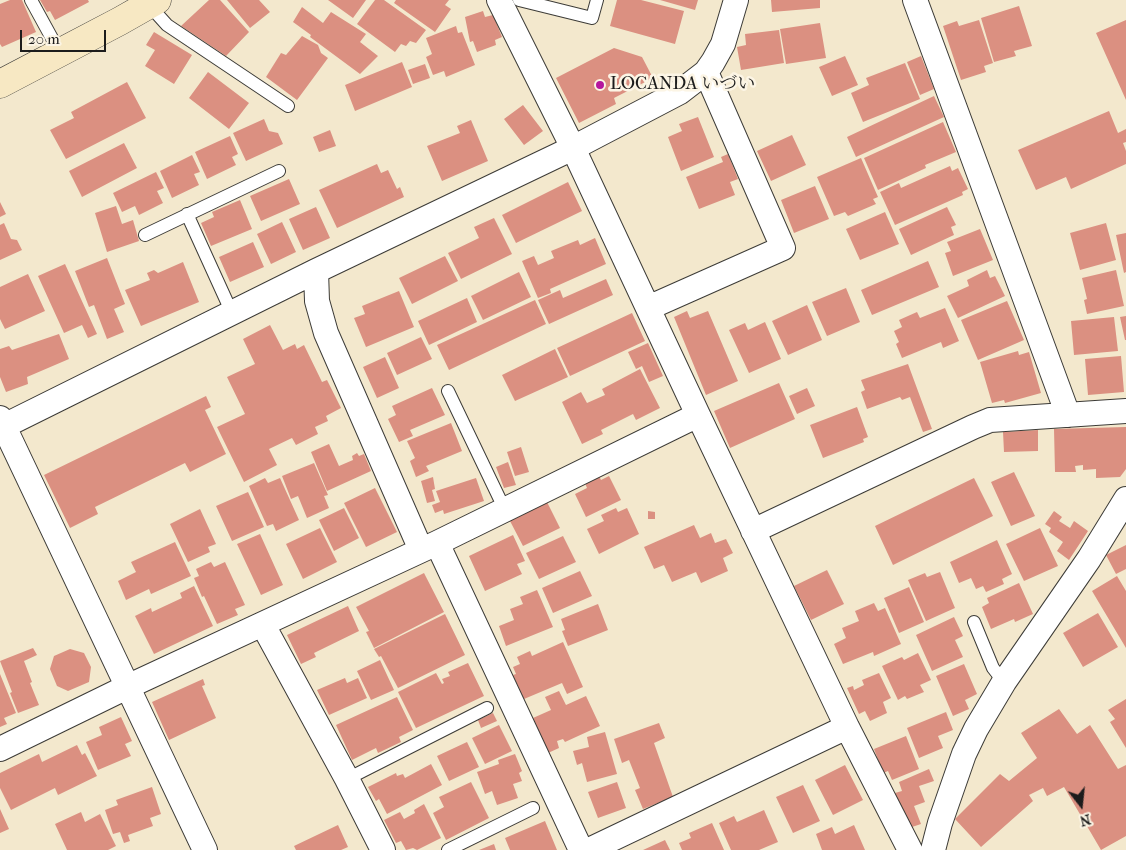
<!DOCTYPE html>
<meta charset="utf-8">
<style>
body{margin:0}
#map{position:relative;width:1126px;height:850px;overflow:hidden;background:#f3e8cd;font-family:"IM FELL French Canon",serif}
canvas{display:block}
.north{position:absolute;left:1056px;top:780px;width:50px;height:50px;-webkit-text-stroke:4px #fcf5e5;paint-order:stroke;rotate:164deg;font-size:14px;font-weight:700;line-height:20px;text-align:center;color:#1c1c1c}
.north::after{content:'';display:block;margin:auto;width:18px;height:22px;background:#1c1c1c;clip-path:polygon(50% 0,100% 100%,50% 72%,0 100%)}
.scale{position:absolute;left:20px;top:30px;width:86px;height:22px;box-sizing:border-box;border:2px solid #1c1c1c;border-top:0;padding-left:6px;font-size:15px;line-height:18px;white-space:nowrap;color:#1c1c1c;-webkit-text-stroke:4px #fcf5e5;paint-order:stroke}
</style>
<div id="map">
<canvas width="1126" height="850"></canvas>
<div class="north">N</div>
<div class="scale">20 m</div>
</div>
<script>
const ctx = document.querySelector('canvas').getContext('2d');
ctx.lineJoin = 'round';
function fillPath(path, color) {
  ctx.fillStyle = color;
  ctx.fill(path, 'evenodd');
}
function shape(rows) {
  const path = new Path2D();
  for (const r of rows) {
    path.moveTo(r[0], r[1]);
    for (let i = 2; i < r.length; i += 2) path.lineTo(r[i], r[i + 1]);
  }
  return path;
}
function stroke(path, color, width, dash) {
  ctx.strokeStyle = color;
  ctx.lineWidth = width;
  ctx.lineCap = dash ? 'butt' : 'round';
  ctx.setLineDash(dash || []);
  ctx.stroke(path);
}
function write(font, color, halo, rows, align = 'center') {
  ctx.font = font + ' "IM FELL French Canon","Noto Serif JP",serif';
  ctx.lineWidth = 5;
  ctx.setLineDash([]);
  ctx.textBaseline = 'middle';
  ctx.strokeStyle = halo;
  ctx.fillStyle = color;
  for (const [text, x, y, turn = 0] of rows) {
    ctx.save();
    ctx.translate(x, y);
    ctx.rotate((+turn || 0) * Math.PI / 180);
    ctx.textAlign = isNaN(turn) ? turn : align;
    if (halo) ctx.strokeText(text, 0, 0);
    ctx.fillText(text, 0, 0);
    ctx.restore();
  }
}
fillPath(shape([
 [10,0,22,0,36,32,2,47,0,44,0,4],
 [40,0,88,0,89,2,55,20,50,11,47,12],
 [209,0,220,0,249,32,226,56,181,26],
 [227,0,259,0,270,12,250,28],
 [328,0,366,0,353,18],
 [375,0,384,0,426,30,416,43,410,41,406,46,401,44,395,52,357,24],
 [396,0,449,0,445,5,451,9,435,32,394,3],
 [617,0,641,0,684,11,675,44,610,26],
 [660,0,698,0,695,10],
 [771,0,820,0,820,8,772,12],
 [1019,6,1032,46,1014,51,1016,56,994,62,981,18],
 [302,7,323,23,331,12,366,34,360,42,378,56,360,74,310,37,311,35,293,22],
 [483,11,485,17,493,15,502,37,495,40,496,45,477,52,473,41,470,42,465,17],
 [979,20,993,63,984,66,986,72,961,80,943,26,957,21,959,26],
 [1126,20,1126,100,1096,33],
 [820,23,826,58,786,64,780,29],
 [456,26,458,33,462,32,475,65,446,77,444,71,433,75,426,57,432,54,426,38],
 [779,30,784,63,741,70,737,47,746,45,745,34],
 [154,32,192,55,174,84,145,66,155,50,146,45],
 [302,36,318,45,321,53,328,58,297,100,266,77,281,53,286,55],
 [614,48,642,57,653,78,614,98,616,104,579,123,556,78],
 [845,56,858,85,832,96,819,67],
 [921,56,934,89,920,95,907,62],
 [402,62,412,87,355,111,345,85],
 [905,63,920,99,863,122,851,93,869,85,866,78],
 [425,64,430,78,413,84,408,70],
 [208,72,249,103,229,129,189,98],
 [127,82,146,118,66,159,50,130,74,118,71,112],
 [934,96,944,117,856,157,847,137],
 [523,105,543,131,524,145,504,119],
 [1109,111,1118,133,1126,129,1126,142,1123,143,1126,151,1126,164,1071,189,1066,177,1036,190,1018,150],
 [698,117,714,157,681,171,668,137,682,131,679,124],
 [264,119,269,131,278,133,283,144,246,161,233,133],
 [471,120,488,161,442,181,427,146,460,133,457,126],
 [943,122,956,152,925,165,926,168,878,190,864,158],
 [330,130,336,146,319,152,313,137],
 [792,135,806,165,771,181,757,151],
 [230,136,238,154,232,157,236,165,207,179,195,152],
 [124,143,137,168,82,197,69,171],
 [728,154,738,179,730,182,735,195,699,209,686,177,723,162,721,157],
 [192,155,200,172,194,174,199,185,172,198,160,171],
 [861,158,878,197,873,199,876,204,848,216,845,212,834,216,817,177],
 [377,164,381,173,388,170,397,189,400,187,404,197,337,228,319,190],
 [950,166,952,171,958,168,968,189,962,192,963,195,895,225,880,192,899,183,901,188],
 [156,172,164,188,157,191,163,203,139,215,135,206,122,212,113,193],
 [289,179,300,204,261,221,250,196],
 [568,182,582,211,516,243,502,215],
 [815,186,829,219,794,233,781,200],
 [240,200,252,229,211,246,201,223,214,217,212,212],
 [0,202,6,214,0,217],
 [116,206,122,224,133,220,139,241,107,252,95,213],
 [316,207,330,238,303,250,289,219],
 [947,207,956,225,951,227,954,235,911,255,899,229],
 [885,212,899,244,860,260,846,229],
 [494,218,512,254,461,279,448,253,479,238,474,227],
 [282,222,296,252,271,264,257,234],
 [4,223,11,239,17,240,22,250,0,260,0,225],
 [1106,223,1116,260,1080,270,1070,233],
 [980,229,993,260,953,276,945,253,951,251,947,242],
 [1126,233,1126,272,1124,273,1116,235],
 [595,238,606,264,550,289,551,293,538,298,522,261,534,256,538,265,554,258,551,251,578,240,580,245],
 [253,242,264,267,230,282,219,257],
 [445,256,458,281,412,304,399,278],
 [107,258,125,304,114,309,124,332,107,339,94,305,89,307,75,271],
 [928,261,939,287,872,315,861,290],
 [183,262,199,302,141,326,125,290,150,280,147,273,154,270,158,273],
 [65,264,97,334,88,338,82,325,64,333,38,276],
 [987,270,990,278,995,276,1005,296,958,318,947,296,969,286,967,280],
 [1116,270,1124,306,1087,314,1084,300,1087,299,1082,278],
 [519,272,531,297,483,320,471,296],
 [28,274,45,311,5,329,0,319,0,287],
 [606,279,613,295,549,324,538,300,560,290,563,298],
 [846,288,860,322,827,336,812,302],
 [399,291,414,327,366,347,354,318,365,314,362,306],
 [467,298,477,322,429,345,418,321],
 [535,300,546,324,449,370,437,345],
 [1007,301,1024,340,978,360,961,320],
 [807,305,822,340,788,355,772,321],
 [945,308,959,341,943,348,941,342,902,358,896,344,899,342,894,331,902,327,899,320,917,312,920,318],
 [687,311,690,318,708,311,738,381,706,395,674,317],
 [632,313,645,341,570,376,557,348],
 [1126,316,1126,340,1125,340,1120,317],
 [1114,317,1118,351,1074,355,1071,321],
 [765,322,781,359,749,373,729,330,745,323,748,330],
 [270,325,283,350,295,344,297,349,304,345,322,382,327,380,341,408,326,416,328,421,315,427,318,434,296,445,292,438,269,449,277,465,244,482,217,427,245,414,227,377,255,364,243,339],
 [59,334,69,359,27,377,28,384,6,392,0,377,0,349,9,346,12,350],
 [421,337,432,359,397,375,387,353],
 [648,343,663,376,649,382,642,366,636,369,628,352],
 [555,349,568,377,515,401,502,375],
 [1018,351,1019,355,1029,352,1041,393,1005,403,1004,400,992,403,980,362],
 [1121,356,1124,392,1088,395,1085,359],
 [385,357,399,388,377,398,363,367],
 [908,364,932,429,923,432,910,397,902,400,900,397,867,409,861,392,865,390,861,380],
 [640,369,660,408,636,420,633,414,601,430,603,434,582,444,562,402,581,392,587,403,605,395,602,389],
 [779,383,795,419,730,448,714,411],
 [432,388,445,415,410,430,413,436,399,442,388,419,396,415,392,406],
 [807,388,815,406,797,414,789,396],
 [206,396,211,407,205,410,226,454,190,472,185,463,95,507,98,514,70,528,44,475],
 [857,407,868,437,863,439,864,442,823,458,810,425],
 [451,423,462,451,426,466,429,471,416,477,410,461,415,458,407,441],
 [1126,427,1126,469,1120,477,1096,478,1096,469,1083,470,1083,465,1075,466,1076,472,1055,472,1054,429],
 [1038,430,1038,451,1004,452,1003,432],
 [329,444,339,466,353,460,352,456,357,453,359,456,364,454,371,471,327,491,311,452],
 [521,447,529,472,515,476,507,452],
 [508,462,516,485,504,488,496,467],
 [314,463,328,495,324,496,329,508,307,518,298,496,291,499,282,476],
 [1014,472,1035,516,1011,526,991,482],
 [599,476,601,480,609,476,621,500,586,517,575,494,587,488,585,483],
 [433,477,435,489,432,490,435,501,427,503,421,481],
 [265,478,268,483,280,478,299,520,276,531,273,524,267,526,249,486],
 [476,478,484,501,444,514,443,510,435,513,432,505,440,502,436,491],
 [974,478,993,516,893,565,875,526],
 [375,488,397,532,366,547,344,503],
 [248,492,264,527,232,541,216,506],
 [547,502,560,528,523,546,510,521],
 [344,508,359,538,334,551,319,520],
 [616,508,618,512,627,508,639,534,599,554,587,529,604,521,601,515],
 [200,509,216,544,208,547,210,552,188,562,170,524],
 [648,511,655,512,655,519,648,519],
 [1054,511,1062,517,1059,521,1070,528,1074,521,1088,531,1069,560,1057,551,1063,542,1049,532,1051,528,1045,524],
 [694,525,700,538,711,533,715,543,726,539,733,553,723,558,728,571,701,583,696,572,672,582,664,565,654,569,644,547],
 [320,528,337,562,303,579,286,544],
 [1040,528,1058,566,1024,581,1006,544],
 [260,534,283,585,261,595,237,544],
 [513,535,525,561,517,564,522,574,485,591,469,556],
 [563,536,576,562,539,579,526,553],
 [997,540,1012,574,1002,579,1004,584,986,592,983,586,976,589,971,578,959,583,950,562],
 [175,542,191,576,151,594,149,589,126,600,118,581,136,572,131,562],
 [1126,545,1126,569,1116,574,1106,555],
 [211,562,214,567,225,562,245,605,235,609,238,615,217,624,204,596,202,597,194,578,199,576,196,569],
 [827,570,844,604,811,620,794,586],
 [580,571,592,596,553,613,542,588],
 [940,572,955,608,926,621,908,580,925,573,927,577],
 [424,573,444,612,374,648,366,632,369,631,356,607],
 [1117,576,1126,591,1126,648,1092,591],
 [1019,583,1033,614,1015,622,1014,619,991,629,982,607,989,603,987,598],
 [194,586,213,626,154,654,135,616,151,608,152,612,182,598,180,593],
 [909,587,924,622,899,633,884,598],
 [537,590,553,627,506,646,499,626,514,620,510,609,523,604,520,597],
 [874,603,878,611,885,608,901,644,874,656,873,652,843,664,834,644,846,638,842,628,859,621,855,611],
 [598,604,608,630,568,646,562,631,565,630,561,619],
 [348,606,359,631,314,653,316,657,301,664,287,635],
 [1098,613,1118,647,1083,667,1063,633],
 [445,614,465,655,398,688,381,656,379,657,374,649],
 [954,617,963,636,955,640,963,657,932,671,916,635],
 [563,642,583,687,567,694,562,683,524,699,513,675,516,674,513,667,520,664,517,657,530,651,532,656],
 [33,648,37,655,24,661,32,682,30,683,39,705,18,713,10,693,12,692,0,661],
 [70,649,84,653,91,667,89,682,68,691,57,686,50,669,54,656],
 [918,653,931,680,920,685,924,692,907,699,905,696,898,700,882,666,902,657,904,660],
 [380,660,394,690,371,700,357,671],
 [468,663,484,696,416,728,398,692,436,673,442,684,444,683,442,679,450,676,448,672],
 [964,664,977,694,965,700,969,709,953,716,936,676],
 [879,673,891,698,883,702,887,713,870,721,865,711,859,714,847,688,853,686,854,690,864,685,862,680],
 [0,674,16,713,4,718,7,724,0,727],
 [345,678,347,683,358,678,367,698,329,715,317,690],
 [203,679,205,685,202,686,216,718,169,740,152,702],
 [559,691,566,705,586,696,600,726,565,742,563,739,557,741,559,748,548,753,533,718,551,710,545,697],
 [397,697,413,730,399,737,401,742,378,753,376,748,352,760,336,725],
 [1126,699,1126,748,1110,722,1115,719,1108,710],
 [1059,709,1077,734,1090,725,1118,769,1126,765,1126,836,1101,850,1064,787,1047,796,1043,788,1029,795,1033,801,981,847,955,819,1000,774,1009,781,1037,758,1021,733],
 [946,712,953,730,938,736,943,748,919,758,907,728],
 [493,713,497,721,481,728,478,720],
 [121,717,132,741,125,744,131,756,98,770,86,742,102,735,99,727],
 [659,723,665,738,654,743,673,797,643,809,635,790,640,788,629,760,622,763,614,739],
 [499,725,512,751,485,764,472,738],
 [605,732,617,774,587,782,582,763,577,765,573,751,589,747,587,737],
 [906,736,919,769,892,780,888,771,883,773,874,749],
 [467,742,479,767,449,781,437,756],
 [77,745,82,755,85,753,97,776,58,795,55,788,11,810,0,788,0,773,39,754,42,762],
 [515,754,522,771,519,773,522,781,513,784,518,798,497,805,492,791,485,794,477,772,499,764,498,760],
 [431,764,442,785,387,814,379,799,376,801,368,787,396,773,397,776,403,774,405,778],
 [845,765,863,800,833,815,815,780],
 [929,769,934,781,919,786,925,802,914,806,921,824,909,828,895,793,902,791,899,782],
 [471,782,489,818,446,840,433,813,444,807,439,797],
 [617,782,626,808,598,818,588,792],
 [803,785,820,821,793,833,776,797],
 [152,787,161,814,150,818,153,826,128,835,130,841,124,843,120,832,113,834,105,810,118,805,116,800],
 [424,804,441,838,417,850,413,848,406,850,401,841,396,843,384,820,400,812,404,819,415,813,414,810],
 [0,809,9,829,0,833],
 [764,810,778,842,759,850,731,850,719,823,734,816,737,822],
 [81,812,85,822,100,814,116,846,108,850,67,850,55,824],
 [545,821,557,850,510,850,505,838],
 [712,823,724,850,682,850,679,843,691,838,689,833],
 [338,825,348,847,341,850,296,850,294,846],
 [854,825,865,850,822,850,816,834,832,827,835,834],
 [665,840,670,850,643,850],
 [494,844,496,850,479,850]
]), '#db9081');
const service = shape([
 [31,0,60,53],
 [519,0,592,18,597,0],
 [149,5,167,25,288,106],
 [187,214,232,313],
 [145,235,279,171],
 [448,391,505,510],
 [974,622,993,668,1004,682],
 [347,779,487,708],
 [448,850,533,808]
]);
const minor = shape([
 [499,0,573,148,698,415,847,727,910,850],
 [915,0,1068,415],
 [316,271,317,301,326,333,421,550],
 [648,308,783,248,706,72],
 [0,418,205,850],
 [0,428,316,271,573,148,680,92,706,72,713,62,723,44,736,0],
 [753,531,973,427,990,420,1126,411],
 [437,543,581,850],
 [263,625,347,779,383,850],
 [0,749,127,687,437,543,698,415],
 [589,850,847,727],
 [933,850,940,823,964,754,976,729,1004,682,1089,559,1126,499]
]);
const secondary = shape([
 [0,84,120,21,157,0]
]);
stroke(service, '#3c3b37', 14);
stroke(minor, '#3c3b37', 26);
stroke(secondary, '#3c3b37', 29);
stroke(service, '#fff', 12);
stroke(minor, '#fff', 24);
stroke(secondary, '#f7e8c3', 28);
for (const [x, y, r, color] of [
 [600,85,5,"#b5179e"]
]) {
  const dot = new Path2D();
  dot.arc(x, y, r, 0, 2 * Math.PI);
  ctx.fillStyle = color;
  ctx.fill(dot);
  stroke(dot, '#fcf5e5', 2);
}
write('18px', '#1c1c1c', '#fcf5e5', [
 ["LOCANDA いづい",610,85]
], 'left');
</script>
